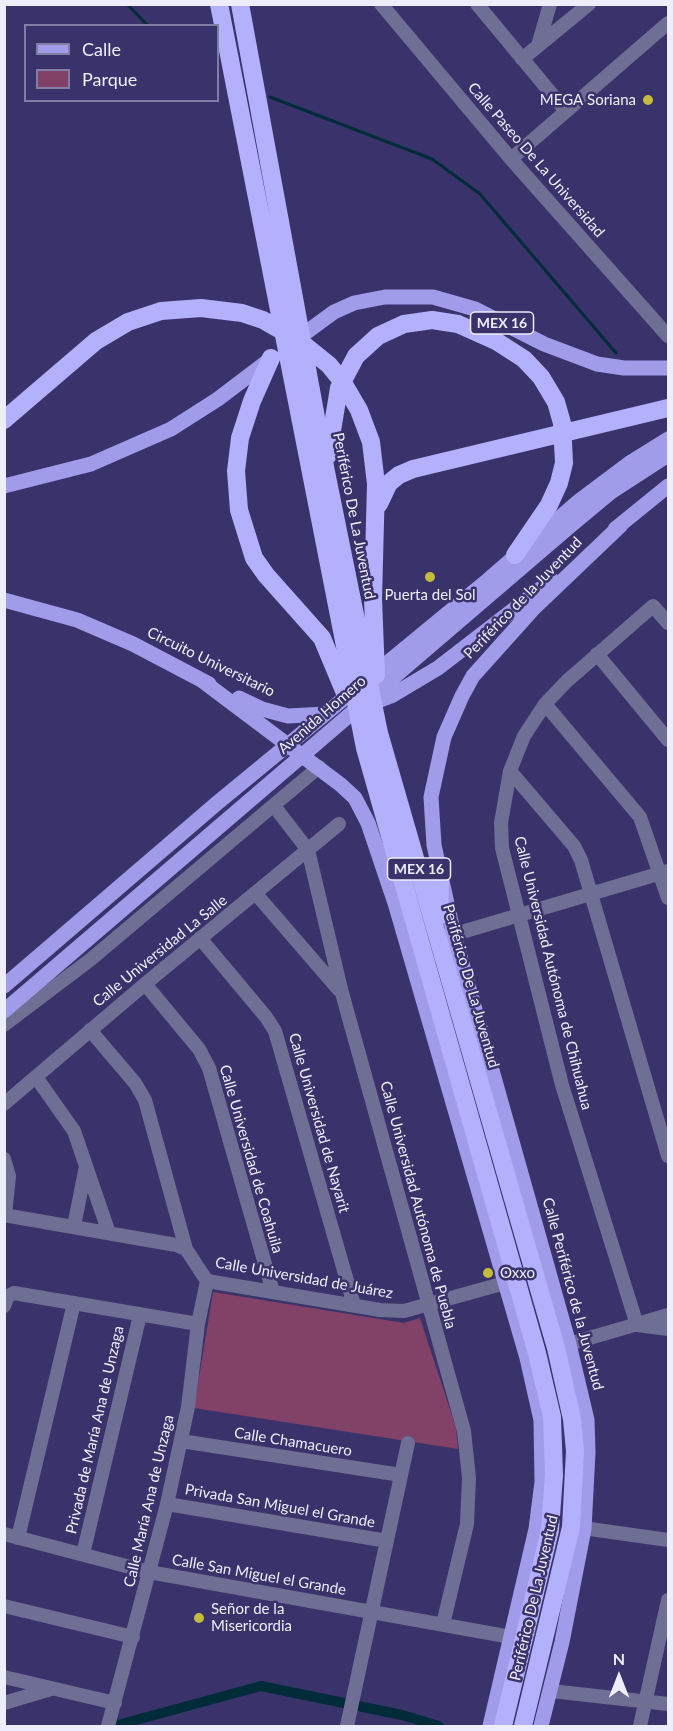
<!DOCTYPE html>
<meta charset="utf-8">
<style>
body{margin:0}
#map{position:relative;width:673px;height:1731px;overflow:hidden;background:#3a336b;font-family:Lato,sans-serif}
canvas{display:block}
.frame{position:absolute;inset:0;border:6px solid #ededfb;pointer-events:none}
.legend{position:absolute;left:24px;top:24px;width:195px;height:78px;box-sizing:border-box;background:#3a336b;border:2px solid #827da5;margin:0;padding:8px 10px;list-style:none;font-size:18px;color:#ededfb}
.legend li{display:flex;align-items:center;gap:12px;height:30px}
.legend b{width:30px;border:2px solid #827da5}
.north{position:absolute;left:589px;top:1647px;width:60px;height:60px;-webkit-text-stroke:4px #3a336b;paint-order:stroke;rotate:0deg;font-size:16px;font-weight:700;line-height:24px;text-align:center;color:#ededfb}
.north::after{content:'';display:block;margin:auto;width:21px;height:27px;background:#ededfb;clip-path:polygon(50% 0,100% 100%,50% 72%,0 100%)}
</style>
<div id="map">
<canvas width="673" height="1731"></canvas>
<div class="frame"></div>
<ul class="legend">
<li><b style="height:8px;background:#a09cea"></b>Calle</li>
<li><b style="height:16px;background:#824167"></b>Parque</li>
</ul>
<div class="north">N</div>
</div>
<script>
const ctx = document.querySelector('canvas').getContext('2d');
ctx.lineJoin = 'round';
function fillPath(path, color) {
  ctx.fillStyle = color;
  ctx.fill(path, 'evenodd');
}
function shape(rows) {
  const path = new Path2D();
  for (const r of rows) {
    path.moveTo(r[0], r[1]);
    for (let i = 2; i < r.length; i += 2) path.lineTo(r[i], r[i + 1]);
  }
  return path;
}
function stroke(path, color, width, dash) {
  ctx.strokeStyle = color;
  ctx.lineWidth = width;
  ctx.lineCap = dash ? 'butt' : 'round';
  ctx.setLineDash(dash || []);
  ctx.stroke(path);
}
function write(font, color, halo, rows, align = 'center') {
  ctx.font = font + ' Lato,sans-serif';
  ctx.lineWidth = 5;
  ctx.setLineDash([]);
  ctx.textBaseline = 'middle';
  ctx.strokeStyle = halo;
  ctx.fillStyle = color;
  for (const [text, x, y, turn = 0] of rows) {
    ctx.save();
    ctx.translate(x, y);
    ctx.rotate((+turn || 0) * Math.PI / 180);
    ctx.textAlign = isNaN(turn) ? turn : align;
    if (halo) ctx.strokeText(text, 0, 0);
    ctx.fillText(text, 0, 0);
    ctx.restore();
  }
}
fillPath(shape([
 [213,1292,404,1323,420,1318,456,1428,458,1449,194,1408]
]), '#824167');
stroke(shape([
 [127,4,148,26],
 [270,97,432,159,480,194,616,353]
]), '#002c3a', 3);
stroke(shape([
 [114,1726,261,1686,402,1715,439,1726]
]), '#002c3a', 10);
stroke(shape([
 [381,4,511,159,668,336],
 [477,4,565,110],
 [538,46,550,4],
 [522,59,589,4],
 [511,159,668,23],
 [668,623,653,606,567,681,545,704,524,736,510,771,501,823,502,848,562,1085,637,1325,668,1329],
 [597,654,668,740],
 [545,704,640,817,668,898],
 [510,771,574,846,581,860,668,1156],
 [274,806,308,850,342,993,464,1431,469,1478,467,1524,443,1624],
 [256,894,339,990],
 [445,937,668,871],
 [200,938,266,1017,275,1031,354,1305],
 [145,984,199,1049,209,1068,273,1292],
 [4,1025,90,960,319,767],
 [90,1030,135,1083,145,1100,186,1249],
 [36,1077,74,1131,109,1233],
 [4,1104,145,984,339,824],
 [4,1159,9,1176,5,1215],
 [4,1215,176,1245,186,1249,207,1281,380,1310,404,1311,505,1283],
 [74,1226,86,1166],
 [4,1306,8,1296,14,1293,198,1324],
 [569,1344,668,1315],
 [181,1441,401,1475],
 [167,1504,387,1541],
 [576,1527,668,1540],
 [4,1534,149,1572,511,1637],
 [18,1538,74,1303],
 [83,1554,140,1315],
 [4,1606,133,1637],
 [4,1677,115,1703],
 [551,1691,668,1704],
 [4,1703,51,1689],
 [108,1726,167,1504,188,1407,198,1324,207,1281],
 [347,1726,408,1443],
 [640,1726,668,1600]
]), '#6f6e94', 14);
stroke(shape([
 [293,342,334,312,354,303,385,297,433,297,475,309,544,344,597,364,624,368,668,368],
 [4,486,91,464,171,429,218,399,272,358],
 [615,529,668,486],
 [4,600,77,620,133,644,209,684],
 [200,679,341,785,355,798,368,823,395,903,527,1358,541,1420,542,1482,536,1529,490,1726],
 [239,698,262,709,288,716,325,714],
 [364,706,391,696,438,668,552,580],
 [4,986,216,804,488,580,579,501,631,462,668,439],
 [4,1011,570,526,611,492,668,455],
 [541,1726,562,1642,584,1529,588,1452,587,1420,569,1344,454,935,434,845,431,797,444,737,462,696,473,676,534,608,621,525]
]), '#a09cea', 15);
stroke(shape([
 [219,4,365,748,537,1353,552,1417,554,1475,550,1530,503,1726],
 [240,4,326,472,379,733,556,1348,572,1419,575,1451,571,1527,523,1726],
 [271,358,252,401,240,438,236,471,239,510,254,558,266,575,322,638,345,693],
 [4,420,96,341,128,322,161,311,201,308,242,313,263,320,298,340,329,365,342,381,359,410,371,442,376,484,373,599,376,675],
 [328,455,339,388,356,356,378,336,404,324,432,320,458,324,496,341,524,359,541,377,556,402,562,423,564,463,559,483,549,505,515,555],
 [379,504,389,483,399,475,413,469,668,408],
 [439,916,440,878]
]), '#b4b1fc', 18);
for (const [x, y, r, color] of [
 [648,100,6,"#c4bc3d"],
 [430,577,6,"#c4bc3d"],
 [488,1273,6,"#c4bc3d"],
 [199,1618,6,"#c4bc3d"]
]) {
  const dot = new Path2D();
  dot.arc(x, y, r, 0, 2 * Math.PI);
  ctx.fillStyle = color;
  ctx.fill(dot);
  stroke(dot, '#3a336b', 2);
}
for (const [x, y, w] of [
 [502,323,63],
 [419,869,63]
]) {
  const box = new Path2D();
  box.roundRect(x - w / 2, y - 11, w, 22, 4.5);
  ctx.fillStyle = '#3a336b';
  ctx.fill(box);
  stroke(box, '#ededfb', 1.5);
}
write('bold 14px', '#ededfb', null, [
 ["MEX 16",502,323],
 ["MEX 16",419,869]
]);
write('15px', '#ededfb', '#3a336b', [
 ["MEGA Soriana",636,100,"right"],
 ["Puerta del Sol",430,595,"center"],
 ["Oxxo",500,1273],
 ["Señor de la",211,1609],
 ["Misericordia",211,1626]
], 'left');
write('15px', '#ededfb', '#3a336b', [
 ["Calle Paseo De La Universidad",536,160,49],
 ["Periférico De La Juventud",354,516,79],
 ["Periférico de la Juventud",523,598,-46],
 ["Circuito Universitario",211,662,26],
 ["Avenida Homero",322,715,-41],
 ["Calle Universidad La Salle",160,951,-39],
 ["Calle Universidad Autónoma de Chihuahua",553,973,76],
 ["Periférico De La Juventud",471,986,74],
 ["Calle Universidad de Nayarit",319,1123,74],
 ["Calle Universidad de Coahuila",251,1159,74],
 ["Calle Universidad Autónoma de Puebla",418,1205,75],
 ["Calle Universidad de Juárez",304,1278,10],
 ["Calle Periférico de la Juventud",573,1294,75],
 ["Privada de María Ana de Unzaga",95,1430,-77],
 ["Calle Chamacuero",293,1442,9],
 ["Calle María Ana de Unzaga",149,1501,-77],
 ["Privada San Miguel el Grande",280,1506,10],
 ["Calle San Miguel el Grande",259,1575,10],
 ["Periférico De La Juventud",534,1598,-77]
]);
</script>
